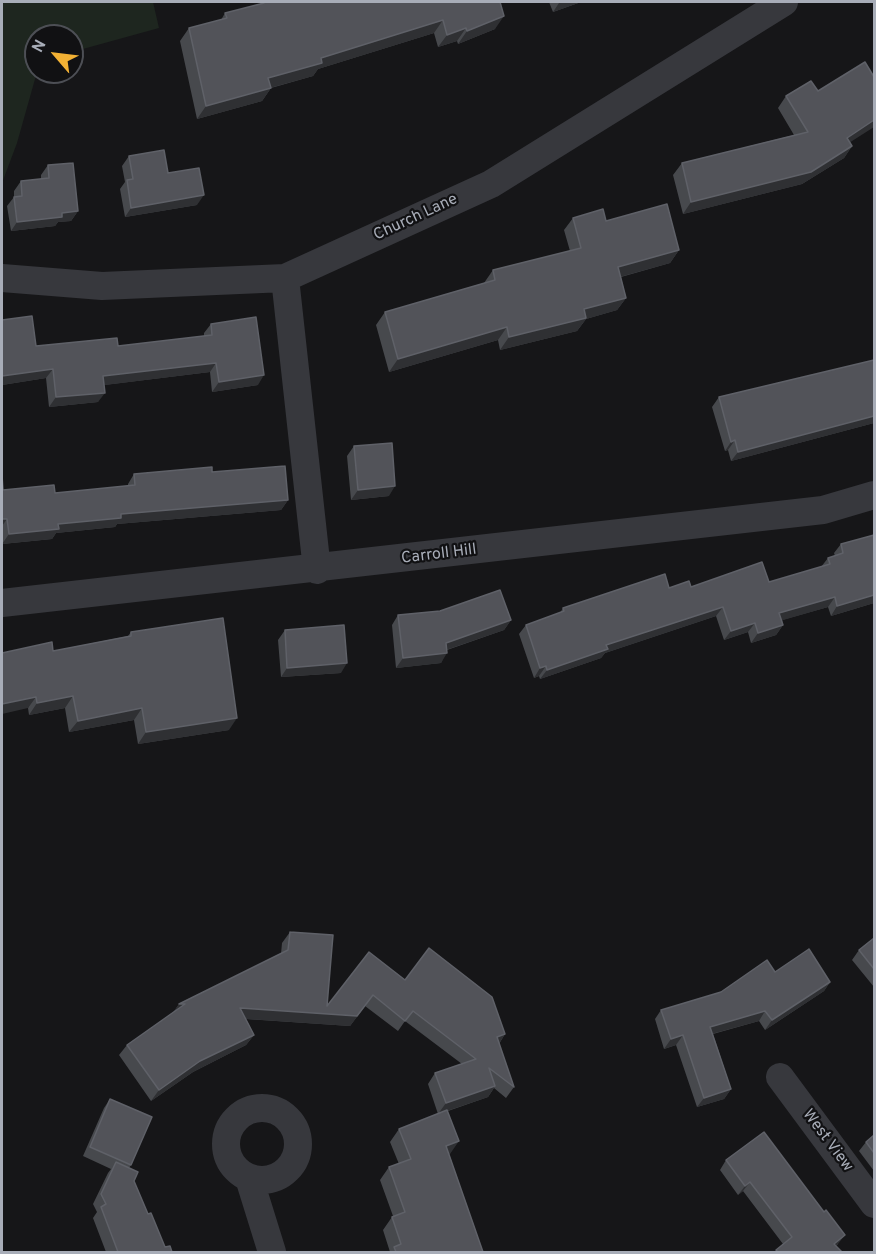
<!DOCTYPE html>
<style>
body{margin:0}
#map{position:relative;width:876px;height:1254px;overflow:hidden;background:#161618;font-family:Overpass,sans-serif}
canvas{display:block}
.frame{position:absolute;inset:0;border:3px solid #a8adb8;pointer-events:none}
.north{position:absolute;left:24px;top:24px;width:60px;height:60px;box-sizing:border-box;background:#111113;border:2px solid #4d4f55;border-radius:50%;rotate:298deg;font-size:16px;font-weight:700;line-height:24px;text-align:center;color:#a8adb8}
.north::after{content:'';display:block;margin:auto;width:21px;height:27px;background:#f2b134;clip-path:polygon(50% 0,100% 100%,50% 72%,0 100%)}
</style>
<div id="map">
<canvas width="876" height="1254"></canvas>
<div class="frame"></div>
<div class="north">N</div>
</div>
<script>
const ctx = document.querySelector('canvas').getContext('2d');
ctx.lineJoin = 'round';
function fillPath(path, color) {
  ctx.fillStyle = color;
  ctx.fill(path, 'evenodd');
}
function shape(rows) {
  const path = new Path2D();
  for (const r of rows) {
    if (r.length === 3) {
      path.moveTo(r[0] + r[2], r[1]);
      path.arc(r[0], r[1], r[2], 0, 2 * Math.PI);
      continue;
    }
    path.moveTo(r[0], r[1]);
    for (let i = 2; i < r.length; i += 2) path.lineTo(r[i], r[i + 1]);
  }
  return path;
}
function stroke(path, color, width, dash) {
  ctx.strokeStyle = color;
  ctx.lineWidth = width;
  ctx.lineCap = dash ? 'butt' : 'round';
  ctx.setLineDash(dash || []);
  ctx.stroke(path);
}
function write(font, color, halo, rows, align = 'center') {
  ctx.font = font + ' Overpass,sans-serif';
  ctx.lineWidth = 4.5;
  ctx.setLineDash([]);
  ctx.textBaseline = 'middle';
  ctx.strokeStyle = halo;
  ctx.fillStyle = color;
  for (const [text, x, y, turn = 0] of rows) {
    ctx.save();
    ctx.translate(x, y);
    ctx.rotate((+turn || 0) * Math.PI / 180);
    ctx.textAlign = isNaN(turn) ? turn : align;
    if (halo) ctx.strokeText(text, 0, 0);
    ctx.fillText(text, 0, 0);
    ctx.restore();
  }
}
fillPath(shape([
 [2,2,153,2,159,28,72,52,72,36,36,36,37,72,17,143,2,183]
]), '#1e261f');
stroke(shape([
 [2,278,102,286,285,278,491,184,784,2],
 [285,278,317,570],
 [2,603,823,510,874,495],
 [780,1077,874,1204],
 [262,1144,36],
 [249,1178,272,1252]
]), '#37383d', 28);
fillPath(shape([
 [262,2,500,2,495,29,458,44,457,41,438,47,434,33,318,69,313,76,271,88,262,101,197,119,180,41,189,28,221,20,225,13,260,4],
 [549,2,581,2,553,12],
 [786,96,850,142,852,146,844,158,802,184,683,214,673,175,682,163,794,135,778,108],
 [129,156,168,173,197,205,125,217,120,189,125,182,122,166],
 [48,165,78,211,71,221,58,222,55,226,11,231,7,206,14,197,14,191,21,181,41,179,41,175],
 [573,218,679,250,670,263,621,277,626,298,617,310,586,319,577,331,500,350,498,340,389,372,376,325,385,312,484,283,493,270,570,251,564,230],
 [2,320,36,346,118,346,204,336,204,333,211,324,258,385,212,392,210,372,104,385,98,402,49,407,46,378,2,385],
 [874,360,874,423,731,461,728,450,725,451,712,407,719,397],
 [354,446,389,496,351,500,347,456],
 [212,472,288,500,281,510,117,524,115,527,56,533,52,539,2,544,2,475,3,490,55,493,128,486,128,484,134,474],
 [874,535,874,603,831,616,828,607,782,620,783,625,776,635,751,643,748,632,724,640,716,616,605,653,601,658,540,679,539,676,534,678,519,634,526,625,560,613,563,608,669,588,769,582,821,567,828,558,835,556,834,553,841,544],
 [398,615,511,620,504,630,447,650,441,663,396,668,392,625],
 [285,630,341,673,281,677,278,640],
 [131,632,229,730,138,744,134,720,69,732,65,708,29,715,28,708,53,651,128,636],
 [290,932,327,1006,405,980,505,1034,499,1044,514,1087,506,1098,494,1088,488,1097,448,1111,450,1154,449,1154,483,1252,390,1252,383,1230,392,1217,393,1216,380,1180,389,1167,399,1164,390,1142,399,1129,438,1114,428,1084,435,1073,462,1064,405,1021,398,1031,365,1006,350,1026,246,1019,254,1035,246,1045,193,1072,151,1101,119,1055,127,1045,173,1013,179,1004,281,954,282,943],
 [874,938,874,987,852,960,859,950],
 [775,972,830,982,824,991,765,1030,759,1021,713,1034,731,1089,724,1099,697,1107,676,1045,664,1049,655,1019,661,1010,721,992],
 [110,1099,131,1165,129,1168,134,1181,148,1214,165,1247,172,1252,106,1252,93,1218,97,1212,93,1204,108,1173,111,1169,83,1156,104,1108],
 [874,1135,874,1171,859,1151,866,1142],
 [726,1160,838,1244,836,1246,842,1252,774,1252,783,1244,743,1191,738,1195,720,1170]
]), '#47494d');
fillPath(shape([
 [562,2,581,2,553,12,559,3],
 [504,16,495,29,458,44,467,31],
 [443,20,434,33,318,69,313,76,259,91,268,78,321,58],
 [466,28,457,41,438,47,447,35],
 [271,88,262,101,197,119,206,106],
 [874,120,874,127,838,150,847,138],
 [852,146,844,158,802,184,683,214,691,202],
 [204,195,197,205,125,217,131,208],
 [78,211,71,221,58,222,55,226,11,231,17,222,62,213],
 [679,250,670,263,609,280,618,267],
 [626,298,617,310,586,319,577,331,500,350,509,337,584,309],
 [507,327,498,340,389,372,398,359],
 [216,363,210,372,97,386,103,376],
 [53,369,46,378,2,385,2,376],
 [264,375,258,385,212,392,219,382],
 [105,393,98,402,49,407,56,397],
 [874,416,874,423,731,461,738,452],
 [735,440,728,450,725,451,731,442],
 [395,486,389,496,351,500,358,490],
 [288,500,281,510,117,524,115,527,56,533,52,539,2,544,9,534,58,524,121,514],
 [2,519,7,519,2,526],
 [874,595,874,603,831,616,837,606],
 [835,597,828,607,773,623,779,613],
 [723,607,716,616,605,653,601,658,540,679,547,670,606,645],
 [511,620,504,630,440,652,446,643],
 [755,623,748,632,724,640,731,631],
 [783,625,776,635,751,643,758,633],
 [447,653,441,663,396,668,403,658],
 [347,663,341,673,281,677,287,668],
 [546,666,539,676,534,678,540,668],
 [73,696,65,708,29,715,37,703],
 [36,697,28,708,2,714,2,704],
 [142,708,134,720,69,732,78,721],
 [237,718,229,730,138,744,146,732],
 [830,982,824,991,765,1030,772,1020],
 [373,995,350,1026,233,1018,240,1008,357,1016],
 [179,1004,185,1004,172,1014],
 [765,1011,759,1021,704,1036,710,1027],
 [505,1034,498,1045,497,1037],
 [254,1035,246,1045,193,1072,151,1101,159,1090,200,1061],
 [683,1035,676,1045,664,1049,671,1039],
 [495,1086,488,1097,438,1114,446,1103],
 [731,1089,724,1099,697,1107,704,1098],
 [459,1141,450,1154,438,1158,446,1146],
 [750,1182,743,1191,738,1195,745,1186],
 [845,1235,838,1244,827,1252,834,1244]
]), '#2f3033');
const building = shape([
 [263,2,500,2,504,16,467,31,466,28,447,35,443,20,321,58,322,63,268,78,271,88,206,106,189,28,227,18,225,13,264,3,263,2],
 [865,62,874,77,874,120,847,138,852,146,811,172,691,202,682,163,808,132,786,96,811,81,818,91,865,62],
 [164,150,168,173,199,168,204,195,131,208,127,180,133,179,129,156,164,150],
 [73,163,78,211,62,213,62,217,17,222,14,197,22,196,21,181,49,178,48,165,73,163],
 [667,204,679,250,618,267,626,298,584,309,586,318,509,337,507,327,398,359,385,312,495,280,493,270,581,248,573,218,603,209,606,221,667,204],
 [32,316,36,346,117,338,118,346,212,335,211,324,256,317,264,375,219,382,216,363,103,376,105,393,56,397,53,369,2,376,2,320,32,316],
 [874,360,874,416,738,452,735,440,731,442,719,397,874,360],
 [392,443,395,486,358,490,354,446,392,443],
 [285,466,288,500,121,514,121,518,58,524,59,529,9,534,7,519,2,519,2,475,3,490,54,485,55,493,135,485,134,474,212,467,212,472,285,466],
 [874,535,874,595,837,606,835,597,779,613,783,625,758,633,755,623,731,631,723,607,606,645,608,649,547,670,546,666,540,668,526,625,564,611,563,608,665,574,669,588,689,581,691,587,762,562,769,582,830,564,828,558,843,553,841,544,874,535],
 [500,590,511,620,446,643,447,653,403,658,398,615,440,611,500,590],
 [223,618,237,718,146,732,142,708,78,721,73,696,37,703,36,697,2,704,2,653,52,642,53,651,131,636,131,632,223,618],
 [344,625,347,663,287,668,285,630,344,625],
 [290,932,333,935,327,1006,369,952,405,980,429,948,492,997,505,1034,497,1037,514,1087,489,1068,495,1086,446,1103,435,1073,476,1059,413,1011,405,1021,373,995,357,1016,240,1008,254,1035,200,1061,159,1090,127,1045,185,1004,179,1004,288,950,290,932],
 [874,938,874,969,859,950,874,938],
 [809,949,830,982,772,1020,765,1011,710,1027,731,1089,704,1098,683,1035,671,1039,661,1010,721,992,767,960,775,972,809,949],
 [110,1099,152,1117,131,1165,90,1147,110,1099],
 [447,1110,459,1141,446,1146,483,1252,396,1252,394,1247,401,1244,392,1217,405,1212,389,1167,411,1159,399,1129,447,1110],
 [764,1132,824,1212,826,1210,845,1235,834,1244,842,1252,778,1252,776,1250,792,1237,750,1182,745,1186,726,1160,764,1132],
 [874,1135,874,1153,866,1142,874,1135],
 [116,1162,138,1172,134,1181,148,1214,151,1213,165,1247,170,1246,172,1252,118,1252,101,1207,106,1204,101,1194,116,1162]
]);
fillPath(building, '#525359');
stroke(building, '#5f6168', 1.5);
write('16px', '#a8adb8', '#111113', [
 ["Church Lane",416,218,-25],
 ["Carroll Hill",439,555,-7],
 ["West View",827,1141,53]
]);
</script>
